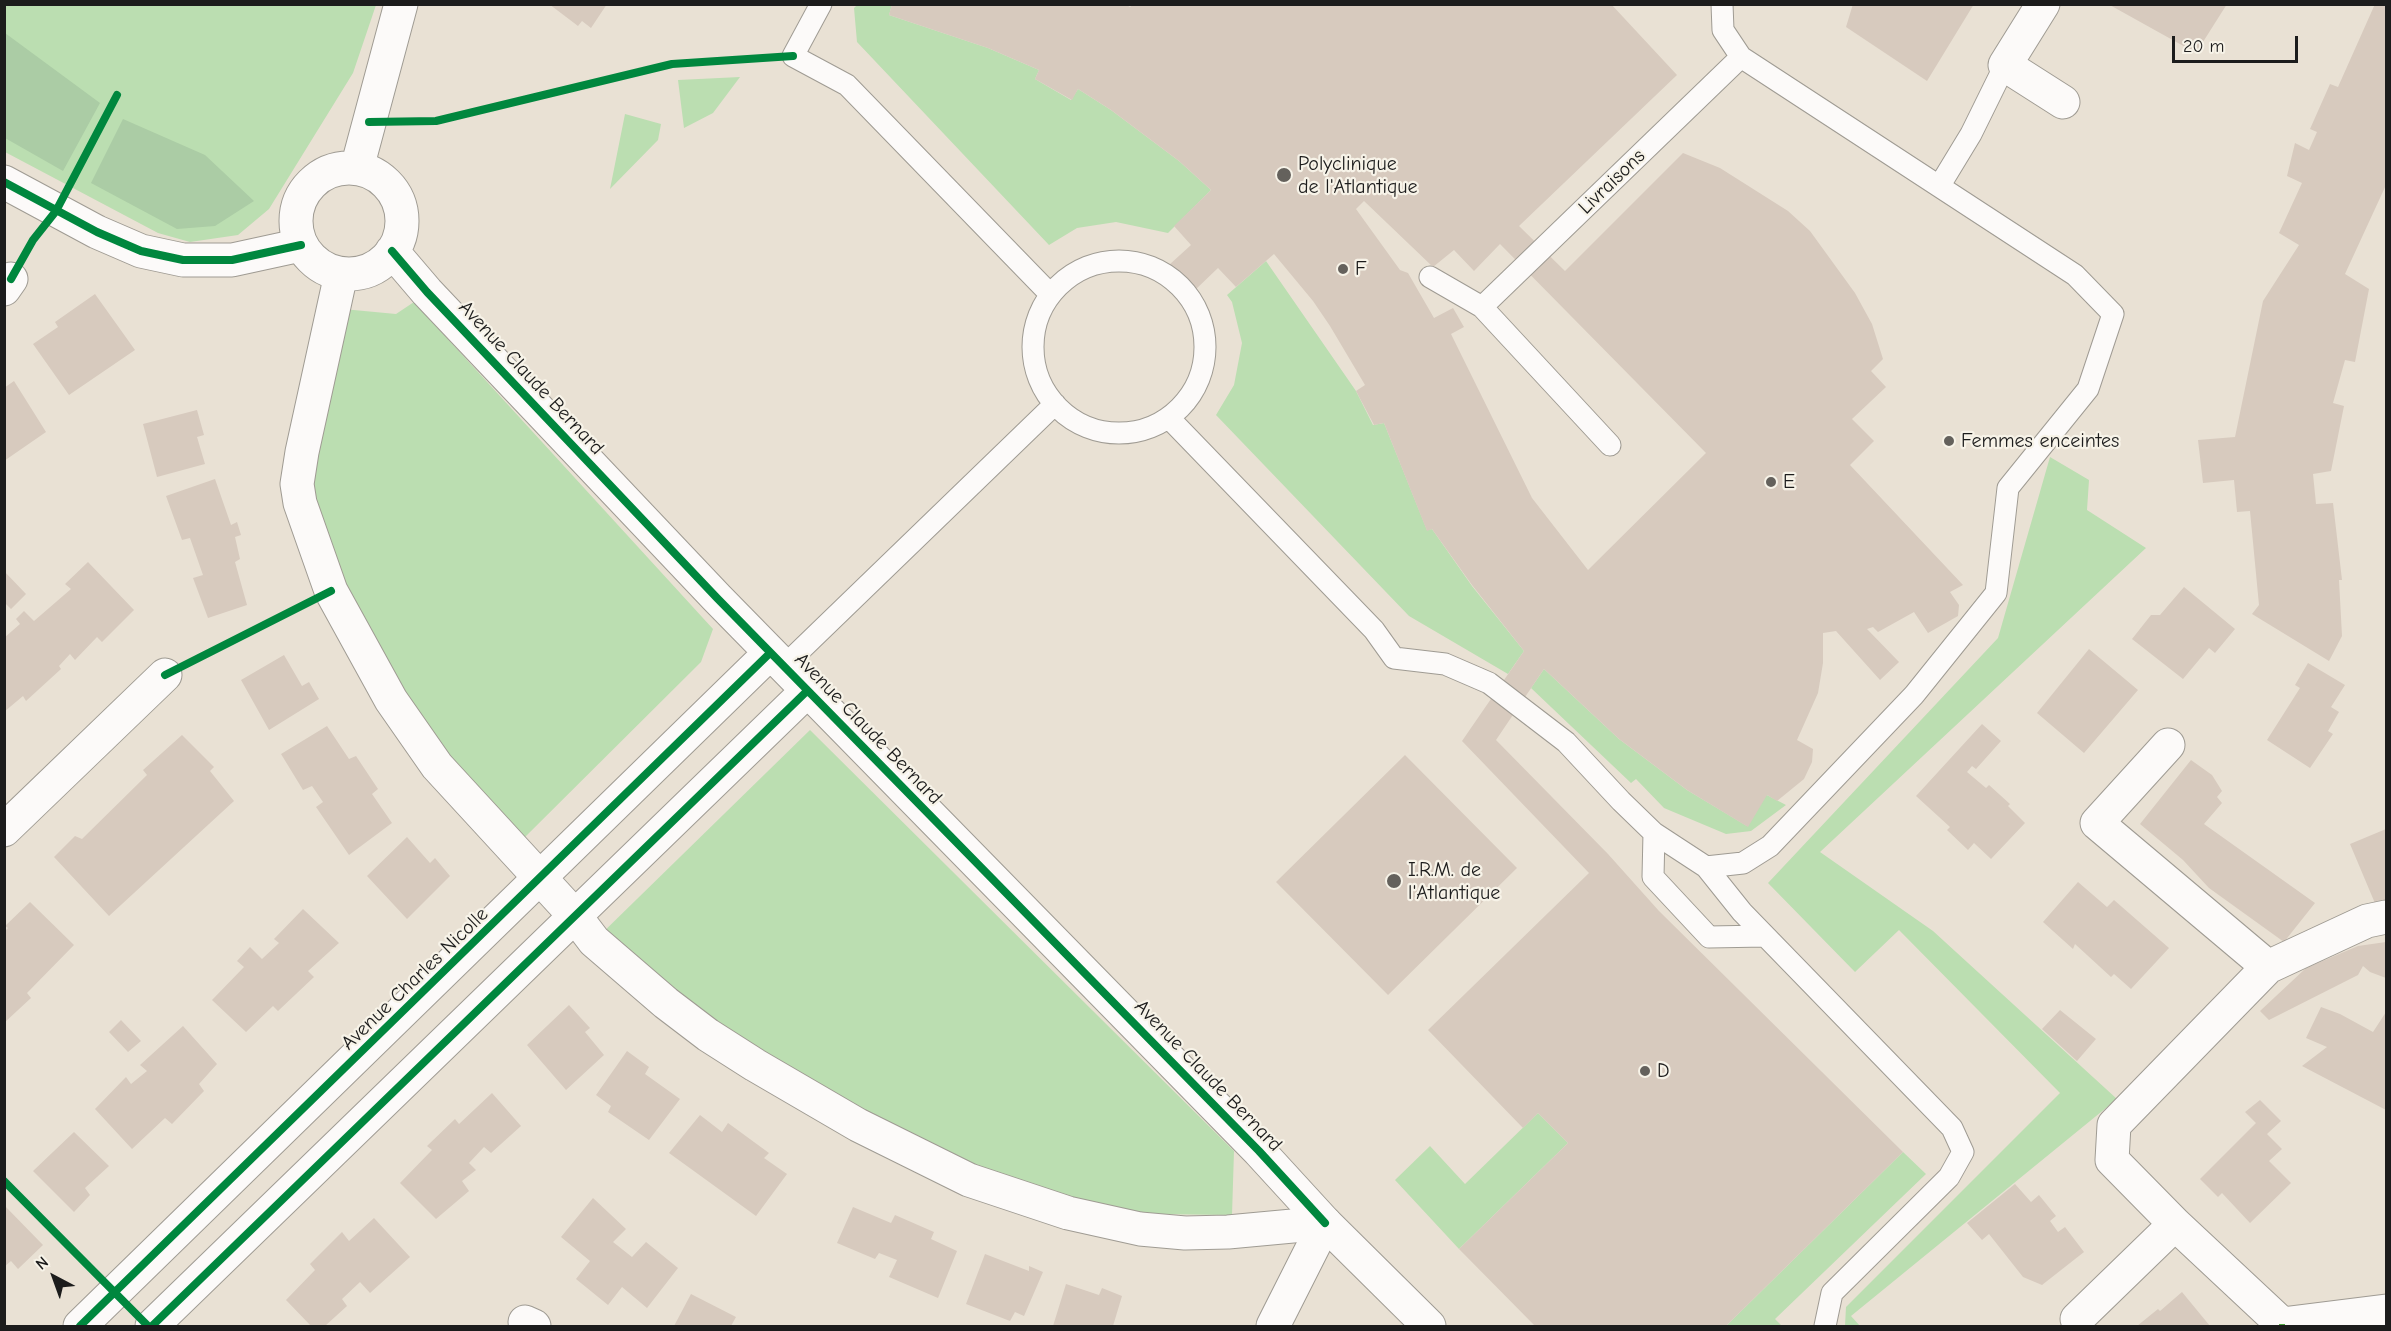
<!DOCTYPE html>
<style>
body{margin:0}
#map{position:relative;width:2391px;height:1331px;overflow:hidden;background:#e9e1d4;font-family:"Comic Neue",sans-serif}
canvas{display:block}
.frame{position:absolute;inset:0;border:6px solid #1c1c1c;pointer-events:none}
.north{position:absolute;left:24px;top:1247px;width:60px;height:60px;-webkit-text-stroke:4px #f7f3e8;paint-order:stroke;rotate:319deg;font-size:16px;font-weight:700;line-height:24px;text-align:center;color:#1c1c1c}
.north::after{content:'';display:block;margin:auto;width:21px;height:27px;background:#1c1c1c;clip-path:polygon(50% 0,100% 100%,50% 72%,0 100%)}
.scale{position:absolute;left:2172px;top:36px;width:126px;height:27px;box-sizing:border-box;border:3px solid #1c1c1c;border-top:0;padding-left:8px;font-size:18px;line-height:21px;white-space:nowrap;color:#1c1c1c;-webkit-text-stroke:4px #f7f3e8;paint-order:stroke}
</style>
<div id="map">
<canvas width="2391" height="1331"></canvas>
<div class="frame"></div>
<div class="north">N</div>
<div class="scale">20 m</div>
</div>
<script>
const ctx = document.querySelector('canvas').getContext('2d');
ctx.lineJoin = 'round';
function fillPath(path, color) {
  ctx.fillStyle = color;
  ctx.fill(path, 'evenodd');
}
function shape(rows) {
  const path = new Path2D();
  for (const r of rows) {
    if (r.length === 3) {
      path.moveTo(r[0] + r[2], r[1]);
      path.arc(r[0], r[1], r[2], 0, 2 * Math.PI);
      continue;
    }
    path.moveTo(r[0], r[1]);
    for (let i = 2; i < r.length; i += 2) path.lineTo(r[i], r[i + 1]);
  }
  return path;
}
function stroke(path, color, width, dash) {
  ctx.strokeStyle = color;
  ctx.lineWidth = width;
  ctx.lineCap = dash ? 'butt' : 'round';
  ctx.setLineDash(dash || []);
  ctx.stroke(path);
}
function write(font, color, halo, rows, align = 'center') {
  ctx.font = font + ' "Comic Neue",sans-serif';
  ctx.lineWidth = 4.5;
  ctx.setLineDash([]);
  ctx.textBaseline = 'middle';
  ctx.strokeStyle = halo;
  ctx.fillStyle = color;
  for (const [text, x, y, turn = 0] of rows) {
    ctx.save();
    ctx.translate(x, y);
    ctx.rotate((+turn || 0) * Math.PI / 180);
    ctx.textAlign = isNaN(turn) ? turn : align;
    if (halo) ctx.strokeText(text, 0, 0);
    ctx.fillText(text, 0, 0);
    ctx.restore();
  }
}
fillPath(shape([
 [5,5,376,5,353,73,269,209,238,235,190,242,158,233,5,152],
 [857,5,892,5,889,15,988,48,1039,70,1035,79,1071,100,1078,89,1111,110,1179,161,1211,190,1168,233,1116,222,1077,228,1049,245,857,42,854,8],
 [740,77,713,113,684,128,678,80],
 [625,114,661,124,658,140,610,189],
 [1266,261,1356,391,1373,425,1384,423,1427,530,1432,529,1472,586,1524,651,1508,674,1409,616,1216,415,1234,385,1242,343,1232,302,1227,295],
 [414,302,713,629,701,662,519,843,398,697,339,588,307,486,343,309,396,314],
 [2050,457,2089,480,2087,510,2146,548,1820,852,1933,931,2117,1099,1851,1316,1860,1326,1845,1326,1846,1307,2060,1093,1899,930,1855,972,1768,883,1998,638],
 [1544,669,1619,739,1687,790,1747,826,1765,794,1786,805,1751,831,1726,834,1664,808,1636,779,1631,783,1531,688],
 [810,730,1234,1151,1232,1215,1068,1213,858,1125,594,941],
 [1538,1113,1568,1143,1459,1249,1395,1180,1430,1146,1465,1184],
 [1903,1152,1926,1174,1775,1319,1782,1326,1726,1326]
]), '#bbdeb1');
fillPath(shape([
 [5,33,100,103,63,171,5,138],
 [123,119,205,155,254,201,215,226,177,229,91,183]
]), '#abcca5');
fillPath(shape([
 [549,4,607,4,591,28,582,21,578,26],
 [892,4,1125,4,1130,7,1133,4,1611,4,1677,75,1519,226,1565,271,1683,153,1720,168,1788,211,1810,231,1855,293,1872,324,1883,359,1871,371,1886,387,1852,419,1874,441,1850,465,1963,585,1950,592,1959,605,1958,616,1928,633,1914,612,1878,632,1873,627,1867,629,1899,662,1880,680,1836,631,1823,633,1823,663,1818,693,1797,740,1813,749,1812,762,1804,779,1777,801,1767,795,1748,827,1687,790,1619,739,1544,669,1496,740,1608,854,1659,911,1903,1152,1726,1326,1535,1326,1459,1249,1568,1143,1538,1113,1523,1128,1428,1030,1589,873,1462,741,1524,651,1472,585,1432,529,1427,531,1384,423,1374,425,1356,391,1365,385,1330,326,1313,301,1274,254,1236,287,1218,268,1194,291,1169,265,1191,245,1174,226,1211,190,1179,161,1111,110,1078,89,1072,100,1035,79,1039,70,988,48,889,15],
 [1364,201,1433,267,1454,250,1474,271,1500,244,1706,453,1588,570,1532,498,1451,334,1464,327,1453,308,1434,318,1408,273,1400,270,1356,209],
 [1853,4,1974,4,1927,81,1846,27],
 [2108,4,2227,4,2196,53],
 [2375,4,2386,4,2386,185,2345,274,2369,289,2355,362,2345,360,2333,403,2344,406,2331,471,2313,474,2316,504,2333,503,2342,580,2339,580,2342,636,2329,661,2252,614,2259,605,2250,511,2237,512,2234,480,2203,483,2198,440,2235,437,2263,301,2299,245,2279,233,2302,183,2287,176,2295,143,2309,150,2317,132,2310,129,2330,84,2338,87],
 [95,294,135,350,69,395,33,344,58,327,55,322],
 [14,381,46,432,4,461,4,388],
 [197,410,204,435,197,437,205,464,157,477,143,424],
 [215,479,231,525,237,522,241,535,235,537,240,559,235,562,247,605,208,618,193,578,203,575,190,538,182,540,166,496],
 [88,562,134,610,102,642,97,637,75,660,70,654,59,666,61,669,26,701,23,696,4,712,4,638,20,624,16,619,24,611,34,621,71,589,65,584],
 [4,571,26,594,11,609,4,602],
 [2184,587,2235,629,2215,653,2209,648,2183,679,2132,639,2151,615,2160,615],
 [2089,649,2138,690,2084,753,2037,713],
 [284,655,302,686,309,682,319,699,269,730,241,680],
 [2308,663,2345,685,2331,707,2339,712,2328,731,2333,734,2310,768,2267,740,2300,688,2295,685],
 [1982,724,2001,741,1976,769,1972,766,1967,772,1986,788,1989,785,2010,804,2008,806,2025,823,1991,859,1974,843,1968,850,1947,830,1950,827,1916,796],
 [327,726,349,759,356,756,378,789,372,794,392,823,349,855,316,807,323,802,312,786,303,790,281,754],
 [182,735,214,767,210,771,234,801,109,916,54,857,75,836,82,839,147,775,143,770],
 [1405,755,1517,868,1388,995,1276,882],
 [2191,760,2212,775,2222,791,2217,797,2222,803,2204,824,2315,903,2284,942,2209,888,2183,860,2140,824],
 [2386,829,2386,905,2377,908,2350,844],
 [407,837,430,863,435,858,450,876,407,919,367,876],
 [2078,882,2107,907,2114,900,2169,948,2131,989,2114,974,2111,977,2075,944,2073,949,2043,922],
 [30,902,74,945,27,993,31,998,4,1023,4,932,8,928,5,926],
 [303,909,339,943,308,971,314,977,278,1011,273,1006,246,1032,212,1000,244,967,237,961,250,947,262,959,279,943,274,939],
 [2386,942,2386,978,2370,972,2363,966,2358,975,2269,1020,2260,1011,2306,968,2358,946],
 [569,1005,590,1028,585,1032,604,1055,566,1090,527,1045],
 [2321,1007,2340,1014,2373,1032,2386,1012,2386,1110,2302,1066,2327,1047,2306,1038],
 [2060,1010,2096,1039,2077,1061,2042,1029],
 [121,1020,141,1041,128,1052,109,1032],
 [183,1026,217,1064,199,1084,204,1091,172,1124,165,1118,132,1149,95,1109,126,1077,131,1084,147,1071,140,1065],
 [627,1051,649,1067,645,1074,680,1099,649,1140,608,1112,611,1106,596,1095],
 [492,1093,521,1126,491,1153,484,1147,469,1163,476,1170,462,1181,469,1191,436,1219,400,1183,432,1150,427,1146,455,1119,459,1124],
 [2260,1100,2281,1121,2267,1134,2282,1149,2269,1161,2291,1183,2250,1223,2222,1193,2218,1197,2200,1179,2256,1123,2245,1112],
 [700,1115,722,1132,728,1123,769,1153,764,1158,787,1174,756,1216,669,1153],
 [74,1132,109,1166,85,1188,90,1195,74,1212,33,1171],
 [2015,1184,2031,1202,2039,1195,2056,1216,2050,1221,2058,1232,2065,1227,2084,1252,2042,1285,2023,1277,1989,1234,1982,1240,1967,1223],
 [593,1198,626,1229,613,1242,632,1257,646,1242,678,1268,647,1308,622,1287,608,1305,576,1279,590,1261,561,1237],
 [4,1205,43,1245,18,1269,11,1261,4,1267],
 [853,1207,891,1223,895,1215,934,1232,931,1239,957,1251,938,1298,889,1277,897,1260,879,1253,875,1259,837,1243],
 [374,1218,410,1257,370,1293,360,1282,342,1299,347,1306,325,1326,311,1326,286,1300,315,1270,310,1264,342,1232,349,1241],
 [985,1254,1029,1271,1029,1266,1043,1272,1024,1316,1015,1312,1010,1321,966,1304],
 [1066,1284,1099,1295,1102,1288,1122,1296,1113,1326,1053,1326],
 [2182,1292,2210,1326,2137,1326,2158,1309,2160,1311],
 [691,1294,736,1317,731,1326,674,1326]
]), '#d7cabe');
const service = shape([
 [821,4,793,56,847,85,1050,294],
 [1940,185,1971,134,2005,65],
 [1119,347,86],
 [1430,277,1482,307,1610,445],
 [1482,307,1741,57],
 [1169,418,1374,630,1394,658,1445,664,1489,683,1566,742,1621,801,1654,833,1706,867,1742,912,1952,1128,1963,1152,1949,1177,1832,1293,1825,1326],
 [784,666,1055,404],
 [1654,833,1653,877,1709,937,1765,936],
 [1706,867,1743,863,1770,846,1914,695,1996,593,2008,488,2088,389,2113,314,2075,275,1741,57,1723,30,1722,4]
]);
const minor = shape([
 [2043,4,2005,65,2063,102],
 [4,182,97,232,141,251,183,260,232,260,301,245],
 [341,274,302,452,297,484,300,503,331,591,391,700,437,766,575,916,594,941,666,1003,708,1035,755,1065,858,1125,969,1180,1068,1213,1140,1229,1185,1233,1228,1232,1325,1223,1429,1326],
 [4,289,11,279],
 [2168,745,2097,823,2268,967],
 [4,830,165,675],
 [2386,917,2367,921,2268,967,2114,1125,2112,1160,2175,1224,2282,1324,2386,1311],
 [2077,1319,2175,1224],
 [525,1322,534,1326]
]);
const tertiary = shape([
 [349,221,53],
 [357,168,401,4],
 [392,251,427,292,717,598,1259,1151,1325,1223,1273,1326],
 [80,1326,770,653],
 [152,1326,807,691]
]);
stroke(service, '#9f9b93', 23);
stroke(minor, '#9f9b93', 35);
stroke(tertiary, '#9f9b93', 35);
stroke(service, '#fcfaf9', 21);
stroke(minor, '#fcfaf9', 33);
stroke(tertiary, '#fcfaf9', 33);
stroke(shape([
 [2282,1326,2282,1324]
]), '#52a943', 6, [12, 6]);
stroke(shape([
 [369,122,436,121,672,64,793,56],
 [4,182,97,232,141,251,183,260,232,260,301,245],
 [392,251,427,292,717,598,1259,1151,1325,1223],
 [11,279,33,240,56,211,117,95],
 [165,675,331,591],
 [4,1181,148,1326],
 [80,1326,770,653],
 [152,1326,807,691]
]), '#00873e', 8);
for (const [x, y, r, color] of [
 [1284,175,8,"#64615c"],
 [1343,269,6,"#64615c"],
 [1949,441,6,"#64615c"],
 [1771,482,6,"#64615c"],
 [1394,881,8,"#64615c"],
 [1645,1071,6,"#64615c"]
]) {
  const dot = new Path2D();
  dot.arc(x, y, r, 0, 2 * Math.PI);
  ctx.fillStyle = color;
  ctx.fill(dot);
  stroke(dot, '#f7f3e8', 2);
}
write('20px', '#1c1c1c', '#f7f3e8', [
 ["Polyclinique",1298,164],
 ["de l'Atlantique",1298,187],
 ["F",1355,269],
 ["Femmes enceintes",1961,441],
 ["E",1783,482],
 ["I.R.M. de",1408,870],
 ["l'Atlantique",1408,893],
 ["D",1657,1071]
], 'left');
write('20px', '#1c1c1c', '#f7f3e8', [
 ["Livraisons",1612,182,-44],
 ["Avenue Claude Bernard",531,378,47],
 ["Avenue Claude Bernard",868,729,46],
 ["Avenue Charles Nicolle",415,979,-44],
 ["Avenue Claude Bernard",1208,1076,46]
]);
</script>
